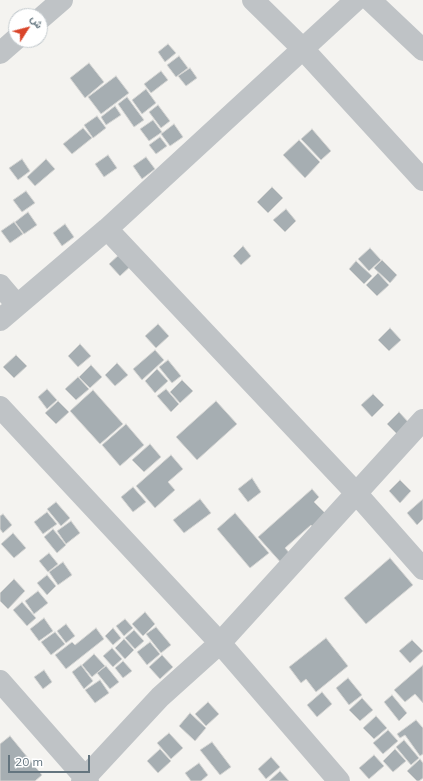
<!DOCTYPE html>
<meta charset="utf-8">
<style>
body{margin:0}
#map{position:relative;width:423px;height:781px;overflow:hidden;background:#f4f3f0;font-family:Mulish,Vazirmatn,sans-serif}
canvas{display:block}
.north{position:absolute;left:8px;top:8px;width:40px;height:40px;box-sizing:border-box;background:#fff;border:1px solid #c1c8cc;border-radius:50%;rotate:54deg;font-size:11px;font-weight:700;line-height:16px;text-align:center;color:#64757f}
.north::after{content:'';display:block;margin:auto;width:14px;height:18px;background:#d9452a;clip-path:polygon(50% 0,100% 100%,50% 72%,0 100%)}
.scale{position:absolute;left:8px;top:755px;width:82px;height:18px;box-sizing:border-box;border:2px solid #64757f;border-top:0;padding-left:5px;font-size:12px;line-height:14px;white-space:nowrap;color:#64757f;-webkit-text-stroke:3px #fff;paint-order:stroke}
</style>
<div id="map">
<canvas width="423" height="781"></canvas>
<div class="north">ش</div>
<div class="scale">20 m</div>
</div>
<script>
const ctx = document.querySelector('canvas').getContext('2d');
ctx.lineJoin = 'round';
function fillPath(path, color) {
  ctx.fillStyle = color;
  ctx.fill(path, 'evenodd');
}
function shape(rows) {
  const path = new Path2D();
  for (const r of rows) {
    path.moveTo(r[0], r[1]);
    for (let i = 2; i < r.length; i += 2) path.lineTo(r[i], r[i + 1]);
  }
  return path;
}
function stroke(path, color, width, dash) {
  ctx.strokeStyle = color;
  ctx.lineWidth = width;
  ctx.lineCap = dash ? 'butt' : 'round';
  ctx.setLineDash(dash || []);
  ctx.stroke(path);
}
const building = shape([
 [168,44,176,53,165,62,158,52,168,44],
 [179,56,188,68,176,77,167,65,179,56],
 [89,63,104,82,85,98,70,78,89,63],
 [190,68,197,78,186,86,178,76,190,68],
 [161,71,168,80,151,93,144,84,161,71],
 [116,76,129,93,101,114,88,97,116,76],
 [146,89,156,103,142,114,132,100,146,89],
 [127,97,144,120,134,127,118,104,127,97],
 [158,105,170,121,161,128,149,112,158,105],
 [115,106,121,115,106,125,101,117,115,106],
 [97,116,106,128,93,138,84,125,97,116],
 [153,120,162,132,149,141,140,129,153,120],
 [174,124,183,137,170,146,161,134,174,124],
 [83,128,92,138,72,154,63,144,83,128],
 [312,129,331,151,321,160,301,139,312,129],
 [160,137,167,146,156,154,149,145,160,137],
 [299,140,320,162,305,178,283,155,299,140],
 [108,155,117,168,104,177,95,164,108,155],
 [146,157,155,169,142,179,133,166,146,157],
 [22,159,30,171,18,180,9,168,22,159],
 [46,159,55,169,35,186,27,177,46,159],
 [272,187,283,198,268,213,257,202,272,187],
 [26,191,35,203,22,212,13,200,26,191],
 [286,209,296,221,285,232,273,220,286,209],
 [28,212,37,225,24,234,15,222,28,212],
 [14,222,23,234,10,243,1,231,14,222],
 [65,224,74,237,62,246,53,233,65,224],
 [243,246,251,256,241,265,233,256,243,246],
 [370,248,381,260,369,271,358,259,370,248],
 [122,252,133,264,120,276,109,264,122,252],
 [382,260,397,275,390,283,374,268,382,260],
 [356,261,372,276,364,284,349,269,356,261],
 [378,273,389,285,377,296,366,285,378,273],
 [158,324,169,336,156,348,145,336,158,324],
 [390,328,401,340,389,351,378,340,390,328],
 [80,344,91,356,78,367,68,356,80,344],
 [155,350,164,360,142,380,133,369,155,350],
 [16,355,27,366,14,378,3,367,16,355],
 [168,360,181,376,172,383,159,367,168,360],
 [117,363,128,375,115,386,105,375,117,363],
 [91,365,102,377,90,388,79,377,91,365],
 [157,369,168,381,155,393,145,381,157,369],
 [78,377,89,389,76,400,65,389,78,377],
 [182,380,193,391,180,403,170,392,182,380],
 [47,389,57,400,47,409,38,397,47,389],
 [166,389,179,404,171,412,157,396,166,389],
 [93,390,123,424,100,444,70,411,93,390],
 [373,394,384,405,372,417,361,405,373,394],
 [58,401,69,412,56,424,45,413,58,401],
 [216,401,237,424,197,460,176,437,216,401],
 [399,412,410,424,398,435,387,424,399,412],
 [126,424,144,445,120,466,102,445,126,424],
 [150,444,161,457,144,472,132,460,150,444],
 [171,455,183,469,168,482,175,490,155,508,136,486,171,455],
 [252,478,261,492,248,502,238,489,252,478],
 [400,480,411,491,400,503,389,491,400,480],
 [133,487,146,502,133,512,121,497,133,487],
 [312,489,319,497,314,502,328,516,314,529,311,525,285,548,293,557,283,565,258,537,312,489],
 [200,499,211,513,184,533,173,520,200,499],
 [423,499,423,519,417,525,407,513,423,499],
 [56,502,70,518,61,526,47,509,56,502],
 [47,512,57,524,43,534,34,522,47,512],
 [235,513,269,553,250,568,217,529,235,513],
 [3,514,12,525,3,533,0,529,0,516,3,514],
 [71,521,80,533,66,544,57,531,71,521],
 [53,529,66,545,57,553,44,537,53,529],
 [13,533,26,548,14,558,1,544,13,533],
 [49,553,58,564,48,572,39,561,49,553],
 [390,558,413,585,366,624,344,598,390,558],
 [63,562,72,575,58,585,49,572,63,562],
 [47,575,56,586,47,595,37,583,47,575],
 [14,579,25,591,8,609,0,601,0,593,14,579],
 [38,591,48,603,34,614,25,601,38,591],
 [22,602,36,618,27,626,13,610,22,602],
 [145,612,155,624,143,636,132,624,145,612],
 [44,618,53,631,39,641,30,629,44,618],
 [125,619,133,628,124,636,116,626,125,619],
 [66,624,75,636,66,643,57,631,66,624],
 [156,627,171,645,161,653,146,634,156,627],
 [96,628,104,639,66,669,55,655,72,642,75,645,96,628],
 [113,628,121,638,113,645,105,636,113,628],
 [134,630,144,641,135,649,125,638,134,630],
 [55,632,65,644,51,655,41,642,55,632],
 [326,638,348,666,316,692,306,679,301,683,289,667,326,638],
 [124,639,134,650,125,659,115,648,124,639],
 [412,640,423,651,410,663,399,651,412,640],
 [150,642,160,654,147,665,137,652,150,642],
 [112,648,122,659,113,667,103,656,112,648],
 [94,654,105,666,92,677,82,665,94,654],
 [162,655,173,667,160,679,149,667,162,655],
 [123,661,132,671,123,678,115,668,123,661],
 [81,665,93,681,84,689,72,672,81,665],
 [423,665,423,703,415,694,405,702,394,690,423,665],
 [106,666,119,682,110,689,97,673,106,666],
 [44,670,52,682,43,689,34,677,44,670],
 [348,678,362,695,349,705,336,688,348,678],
 [100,680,109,693,95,703,85,690,100,680],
 [322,692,332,704,317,717,307,705,322,692],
 [392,695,407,713,399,721,384,702,392,695],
 [362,698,373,710,360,721,349,710,362,698],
 [208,702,219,714,206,726,195,714,208,702],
 [190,713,206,728,195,741,179,726,190,713],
 [376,716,387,728,374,739,363,728,376,716],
 [416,720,423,728,423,754,420,756,405,735,400,738,397,734,416,720],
 [388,730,398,741,383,754,373,743,388,730],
 [169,733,183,748,171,759,157,743,169,733],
 [10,736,42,775,35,781,0,781,0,744,10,736],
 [404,740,419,758,411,765,396,747,404,740],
 [212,742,231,767,220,775,200,750,212,742],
 [160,749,171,761,158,773,147,761,160,749],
 [395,749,406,761,393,772,383,761,395,749],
 [374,755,384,766,369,779,359,768,374,755],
 [271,757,280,767,266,779,258,769,271,757],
 [420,759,423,763,423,778,419,781,417,781,407,771,420,759],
 [199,763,208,775,201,781,191,781,185,773,199,763],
 [280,771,289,781,269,781,280,771]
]);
fillPath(building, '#a6aeb2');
stroke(building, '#d5d5d3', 1);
stroke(shape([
 [253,0,303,49,423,180],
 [370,0,423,50],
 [40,19,62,0],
 [0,53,16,39],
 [107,229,356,493,423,569],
 [0,285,17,305],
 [0,320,107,229,356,0],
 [0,407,220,643,339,781],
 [0,681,88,781],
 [82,781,160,697,220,643,423,420]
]), '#bfc3c6', 22);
</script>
